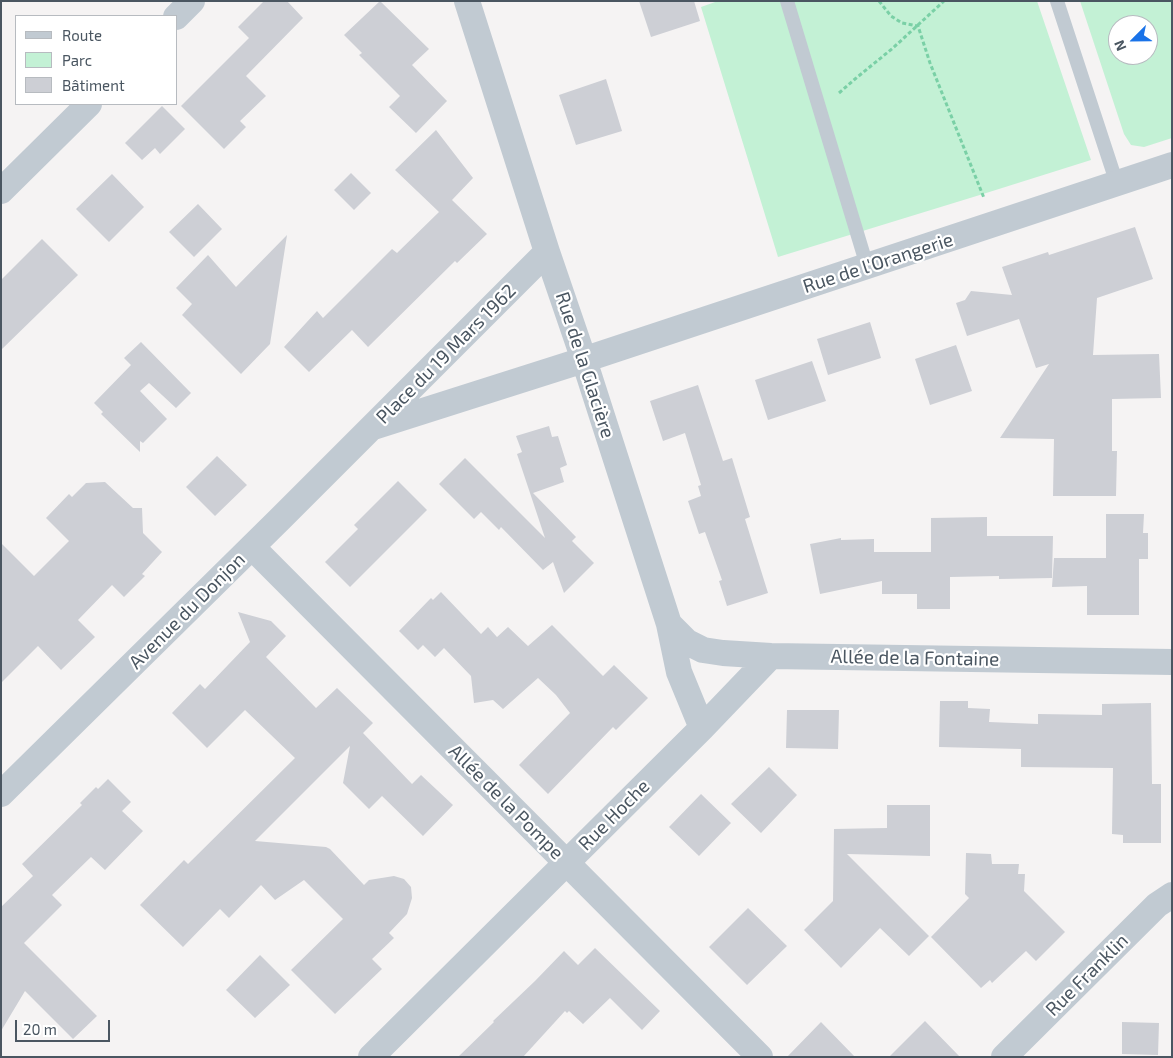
<!DOCTYPE html>
<meta charset="utf-8">
<style>
body{margin:0}
#map{position:relative;width:1173px;height:1058px;overflow:hidden;background:#f5f3f3;font-family:"Exo 2",sans-serif}
canvas{display:block}
.frame{position:absolute;inset:0;border:2px solid #4a5661;pointer-events:none}
.legend{position:absolute;left:15px;top:15px;width:162px;height:90px;box-sizing:border-box;background:#fff;border:1px solid #b7bbc0;margin:0;padding:6px 9px;list-style:none;font-size:15px;color:#4a5661}
.legend li{display:flex;align-items:center;gap:10px;height:25px}
.legend b{width:25px;border:1px solid #b7bbc0}
.north{position:absolute;left:1108px;top:15px;width:50px;height:50px;box-sizing:border-box;background:#fff;border:1px solid #b7bbc0;border-radius:50%;rotate:247deg;font-size:14px;font-weight:700;line-height:20px;text-align:center;color:#4a5661}
.north::after{content:'';display:block;margin:auto;width:18px;height:22px;background:#1a73e8;clip-path:polygon(50% 0,100% 100%,50% 72%,0 100%)}
.scale{position:absolute;left:15px;top:1020px;width:95px;height:22px;box-sizing:border-box;border:2px solid #4a5661;border-top:0;padding-left:6px;font-size:15px;line-height:18px;white-space:nowrap;color:#4a5661;-webkit-text-stroke:4px #fff;paint-order:stroke}
</style>
<div id="map">
<canvas width="1173" height="1058"></canvas>
<div class="frame"></div>
<ul class="legend">
<li><b style="height:6px;background:#c1cad2"></b>Route</li>
<li><b style="height:14px;background:#c3f1d5"></b>Parc</li>
<li><b style="height:14px;background:#cdcfd5"></b>Bâtiment</li>
</ul>
<div class="north">N</div>
<div class="scale">20 m</div>
</div>
<script>
const ctx = document.querySelector('canvas').getContext('2d');
ctx.lineJoin = 'round';
function fillPath(path, color) {
  ctx.fillStyle = color;
  ctx.fill(path, 'evenodd');
}
function shape(rows) {
  const path = new Path2D();
  for (const r of rows) {
    path.moveTo(r[0], r[1]);
    for (let i = 2; i < r.length; i += 2) path.lineTo(r[i], r[i + 1]);
  }
  return path;
}
function stroke(path, color, width, dash) {
  ctx.strokeStyle = color;
  ctx.lineWidth = width;
  ctx.lineCap = dash ? 'butt' : 'round';
  ctx.setLineDash(dash || []);
  ctx.stroke(path);
}
function write(font, color, halo, rows, align = 'center') {
  ctx.font = font + ' "Exo 2",sans-serif';
  ctx.lineWidth = 4.5;
  ctx.setLineDash([]);
  ctx.textBaseline = 'middle';
  ctx.strokeStyle = halo;
  ctx.fillStyle = color;
  for (const [text, x, y, turn = 0] of rows) {
    ctx.save();
    ctx.translate(x, y);
    ctx.rotate((+turn || 0) * Math.PI / 180);
    ctx.textAlign = isNaN(turn) ? turn : align;
    if (halo) ctx.strokeText(text, 0, 0);
    ctx.fillText(text, 0, 0);
    ctx.restore();
  }
}
fillPath(shape([
 [718,1,1037,1,1091,160,983,194,778,257,701,7],
 [1080,1,1172,1,1172,138,1144,147,1131,145,1124,134],
 [1118,25,1148,25,1148,55,1118,55]
]), '#c3f1d5');
fillPath(shape([
 [264,1,287,1,303,18,246,76,266,96,240,121,246,127,224,149,181,106,249,38,238,27],
 [380,1,429,49,412,65,447,101,416,133,389,107,400,96,359,55,362,53,344,35],
 [639,1,694,1,700,21,651,37],
 [606,79,622,131,576,145,559,95],
 [162,106,185,129,160,154,155,148,142,160,125,143],
 [436,130,473,178,452,200,487,234,457,263,455,261,368,347,352,330,309,372,284,347,317,311,323,318,392,249,397,253,439,212,395,170],
 [351,173,371,193,354,210,334,190],
 [112,174,144,207,109,242,76,209],
 [198,204,222,229,194,257,169,232],
 [1135,227,1153,279,1097,298,1093,355,1159,354,1161,398,1112,399,1112,451,1117,451,1116,496,1053,496,1054,439,1000,438,1049,364,1036,368,1019,319,967,336,956,303,965,300,971,291,1012,295,1002,267,1048,252,1049,255],
 [287,235,270,344,241,374,182,315,192,304,176,288,208,255,236,287],
 [42,239,78,275,1,350,1,280],
 [870,322,881,358,828,375,817,339],
 [141,342,191,393,176,408,149,383,140,391,167,419,143,443,140,441,140,452,101,414,103,412,94,403,131,365,124,358],
 [956,345,972,391,930,405,915,359],
 [812,361,826,401,768,420,755,380],
 [698,385,723,461,732,458,750,517,745,519,768,593,727,606,719,581,722,580,705,532,699,534,688,501,701,496,698,486,701,485,685,433,663,441,650,401],
 [549,426,552,437,558,436,567,465,560,468,564,482,533,493,576,537,572,541,594,563,564,593,553,562,543,570,501,527,499,530,481,512,474,519,439,484,465,458,545,538,517,454,522,452,516,436],
 [217,456,247,485,215,516,186,487],
 [398,481,427,510,350,587,325,562,358,529,354,525],
 [105,482,133,508,142,508,143,533,162,552,142,574,145,576,124,597,112,585,78,620,95,637,61,670,38,646,1,683,1,543,34,576,69,541,46,518,69,494,72,497,86,483],
 [1106,514,1144,514,1143,533,1148,533,1148,559,1139,559,1139,615,1087,615,1087,586,1052,587,1054,558,1106,558],
 [987,517,987,536,1053,536,1052,578,999,579,999,576,950,577,950,609,917,609,917,594,882,594,882,581,820,594,810,544,841,538,841,540,874,539,874,552,931,552,931,518],
 [441,592,481,634,488,627,497,637,508,627,528,646,552,625,603,676,614,665,648,698,616,730,613,727,548,794,519,765,570,713,556,695,538,678,503,709,493,700,474,703,471,676,444,648,435,657,423,645,418,650,399,631,431,598,433,600],
 [238,612,271,621,286,636,266,657,316,708,337,688,373,723,363,733,412,784,421,775,453,805,423,836,382,796,369,809,343,783,350,746,255,841,326,847,330,849,364,885,369,880,394,876,404,879,411,887,412,898,407,914,389,933,394,938,372,959,382,969,335,1014,291,970,343,919,304,880,275,900,261,885,229,918,220,909,183,947,140,905,184,860,188,864,295,758,245,710,207,748,172,713,200,684,205,689,250,642],
 [940,701,968,701,968,708,990,709,989,722,1038,724,1038,714,1102,715,1102,704,1151,703,1152,784,1161,784,1161,843,1123,843,1123,835,1112,834,1113,768,1021,767,1021,749,939,747],
 [787,710,839,710,838,749,786,748],
 [769,767,797,795,761,833,731,804],
 [108,779,131,802,122,811,143,831,105,870,91,857,52,895,62,905,24,943,97,1016,73,1039,25,991,1,1031,1,907,33,876,22,864,82,805,80,803,96,787,98,789],
 [701,794,731,823,699,856,669,827],
 [887,805,930,805,930,856,847,854,929,936,909,956,880,928,841,968,804,930,833,901,834,829,887,828],
 [966,853,991,854,992,864,1019,864,1018,874,1025,874,1024,891,1065,932,1036,961,1026,951,992,983,990,980,981,988,931,937,969,898,965,894],
 [748,908,787,946,747,985,709,947],
 [595,948,660,1011,642,1030,610,998,583,1024,569,1011,567,1013,565,1011,523,1057,458,1057,494,1022,493,1021,535,981,564,951,578,965],
 [260,955,290,985,255,1018,226,990],
 [925,1021,960,1057,889,1057],
 [821,1022,855,1057,787,1057],
 [1122,1022,1159,1023,1158,1055,1122,1054]
]), '#cdcfd5');
stroke(shape([
 [879,1,891,16,902,23,918,26,930,63,984,198],
 [839,93,855,79,893,48,944,1]
]), '#7ad0a6', 3, [4, 2.5]);
stroke(shape([
 [787,1,867,266],
 [1057,1,1117,184]
]), '#c1cad2', 14);
stroke(shape([
 [467,1,547,252,584,360,669,624,679,672,702,728],
 [176,17,192,1],
 [1,191,89,104],
 [373,427,571,364,1172,165],
 [252,547,760,1057],
 [669,624,687,642,703,650,723,653,771,656,1172,662],
 [1,794,280,519,547,252],
 [371,1057,702,728,771,656],
 [1004,1057,1157,905,1172,895]
]), '#c1cad2', 26);
write('19px', '#4a5661', '#fff', [
 ["Rue de l'Orangerie",878,263,-18],
 ["Place du 19 Mars 1962",446,354,-45],
 ["Rue de la Glacière",585,365,72],
 ["Avenue du Donjon",187,611,-45],
 ["Allée de la Fontaine",915,658,1],
 ["Allée de la Pompe",506,802,45],
 ["Rue Hoche",614,815,-45],
 ["Rue Franklin",1087,975,-45]
]);
</script>
